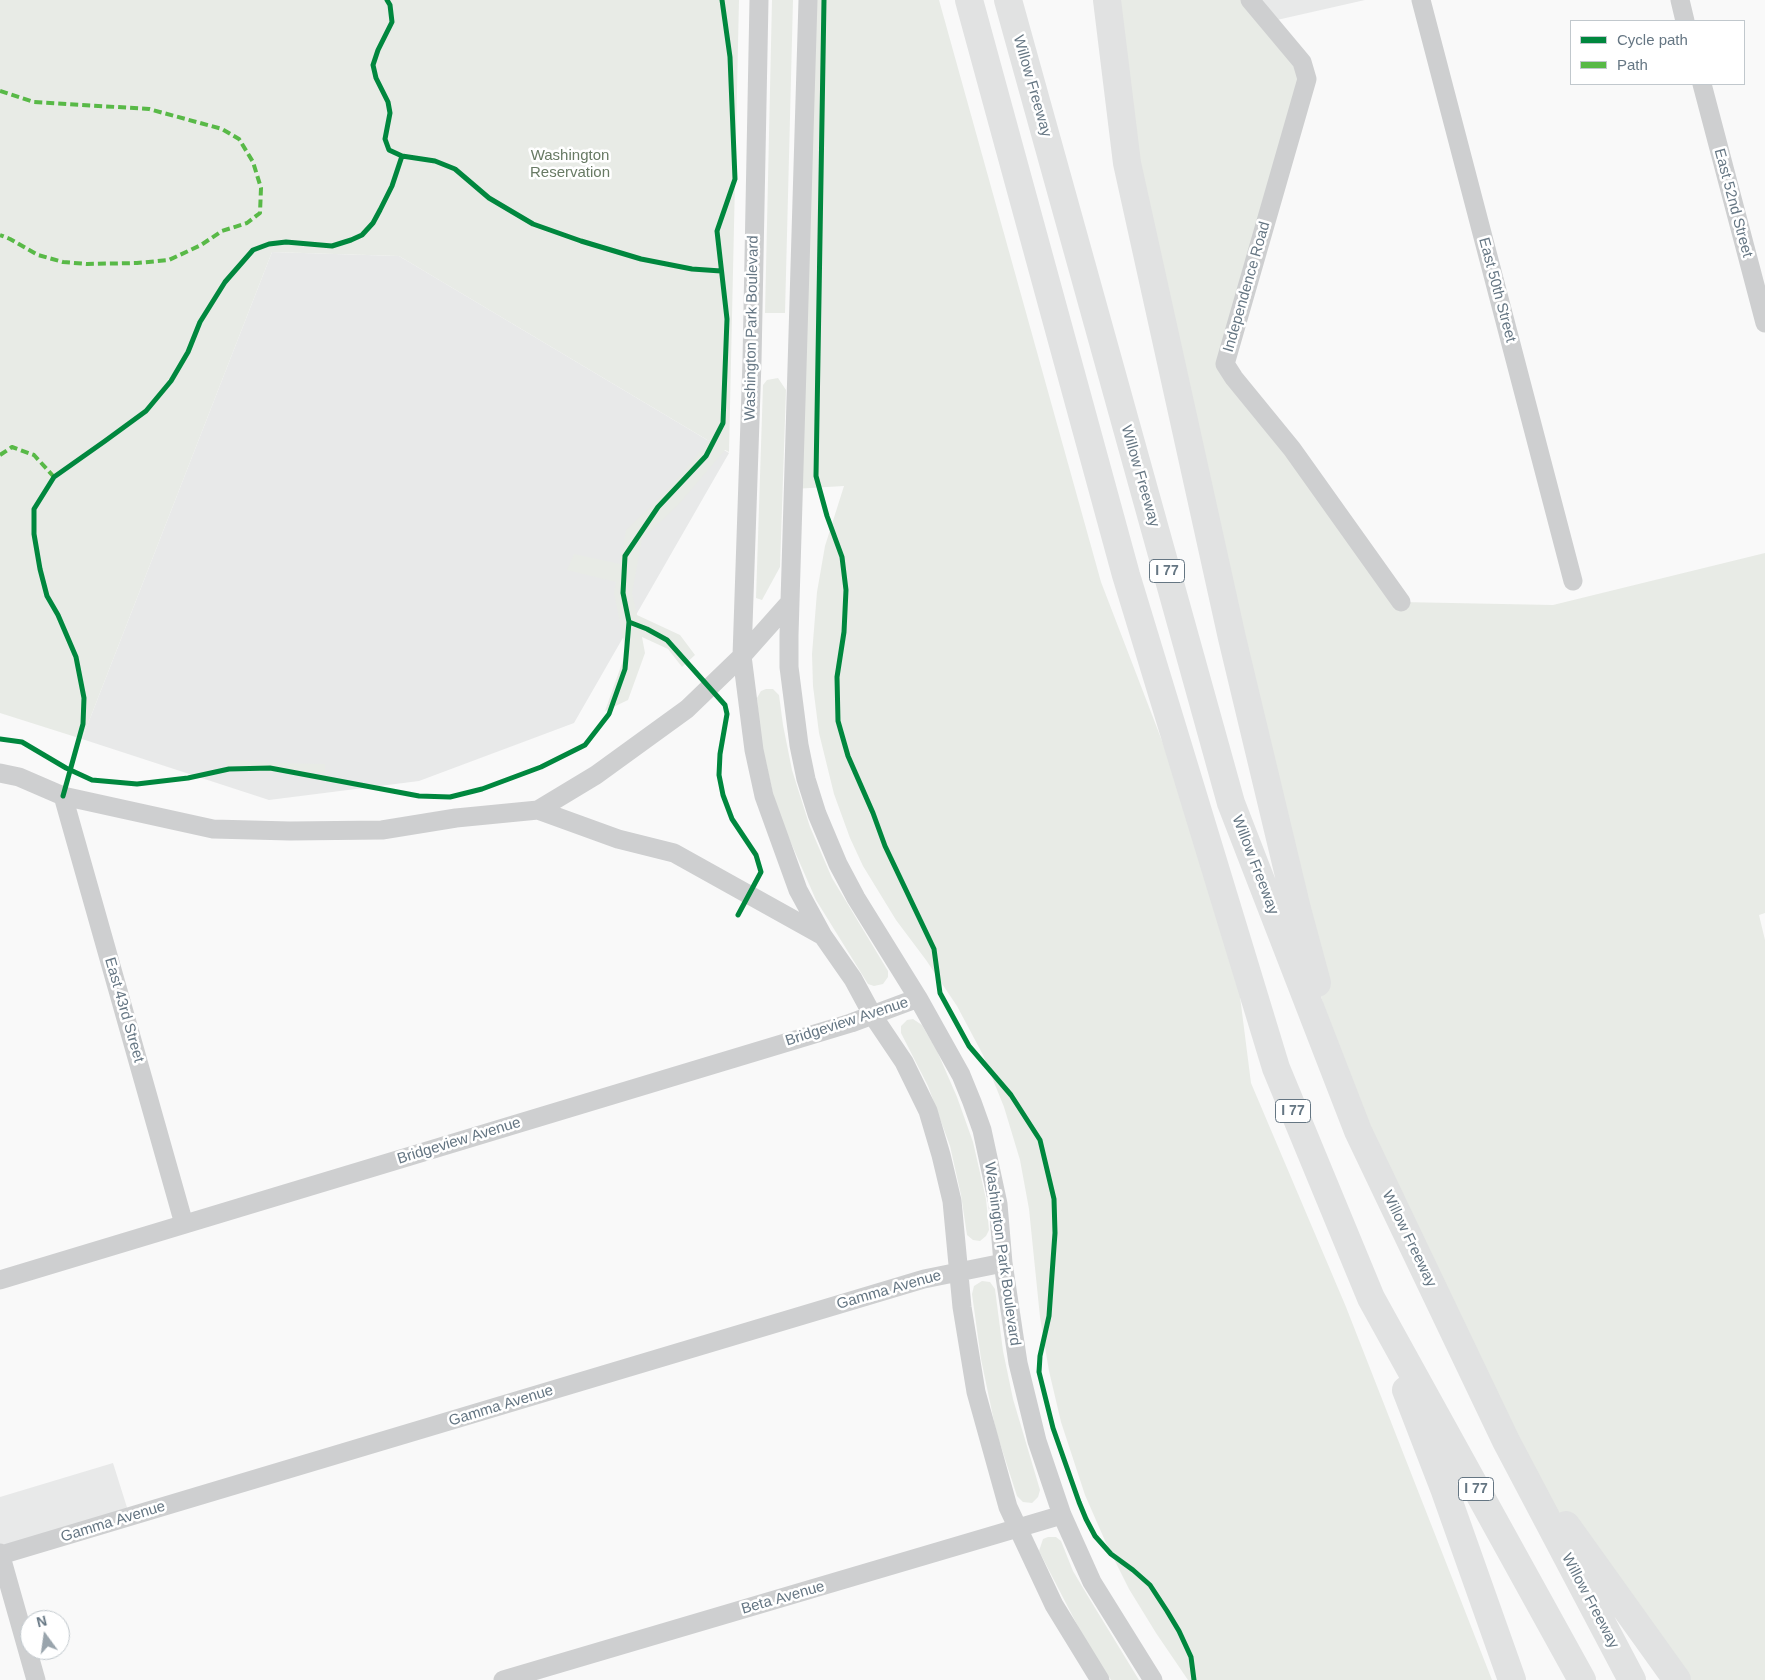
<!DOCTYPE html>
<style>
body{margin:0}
#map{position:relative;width:1765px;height:1680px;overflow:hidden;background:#f9f9f9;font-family:Arial,sans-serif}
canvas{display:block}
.legend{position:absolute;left:1570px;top:20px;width:175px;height:65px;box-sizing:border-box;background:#fff;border:1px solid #c1c8cd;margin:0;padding:6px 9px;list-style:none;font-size:15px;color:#657683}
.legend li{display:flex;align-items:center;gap:10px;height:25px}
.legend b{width:25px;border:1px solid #c1c8cd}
.north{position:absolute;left:20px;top:1610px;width:50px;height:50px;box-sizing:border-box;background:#fff;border:1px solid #c1c8cd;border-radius:50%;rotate:346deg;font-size:14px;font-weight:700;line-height:20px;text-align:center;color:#657683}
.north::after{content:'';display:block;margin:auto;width:18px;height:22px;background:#99a4ac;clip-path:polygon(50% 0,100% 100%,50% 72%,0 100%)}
</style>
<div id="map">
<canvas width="1765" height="1680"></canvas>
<ul class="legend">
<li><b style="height:6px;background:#00873e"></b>Cycle path</li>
<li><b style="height:6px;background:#58b947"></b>Path</li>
</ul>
<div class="north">N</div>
</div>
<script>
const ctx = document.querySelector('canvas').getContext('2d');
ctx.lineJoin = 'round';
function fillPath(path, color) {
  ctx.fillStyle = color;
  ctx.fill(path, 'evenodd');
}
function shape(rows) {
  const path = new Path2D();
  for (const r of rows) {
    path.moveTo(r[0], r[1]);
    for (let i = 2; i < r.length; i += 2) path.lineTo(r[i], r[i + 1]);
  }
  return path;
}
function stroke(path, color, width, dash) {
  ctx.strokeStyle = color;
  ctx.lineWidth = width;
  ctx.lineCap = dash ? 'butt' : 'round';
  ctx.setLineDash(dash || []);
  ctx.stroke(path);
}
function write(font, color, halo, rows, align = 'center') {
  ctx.font = font + ' Arial,sans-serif';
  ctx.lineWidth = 5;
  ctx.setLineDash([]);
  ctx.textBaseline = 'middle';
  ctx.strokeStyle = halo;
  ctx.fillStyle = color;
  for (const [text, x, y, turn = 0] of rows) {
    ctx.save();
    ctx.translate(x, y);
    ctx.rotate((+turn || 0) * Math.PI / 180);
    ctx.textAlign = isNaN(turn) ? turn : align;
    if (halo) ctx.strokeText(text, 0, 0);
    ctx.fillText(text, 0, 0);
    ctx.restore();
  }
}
fillPath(shape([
 [1206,0,1365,0,1268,22],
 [272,252,399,256,729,453,574,723,419,781,269,800,82,739],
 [113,1463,130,1517,0,1553,0,1497]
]), '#e8e9e9');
fillPath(shape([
 [0,0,739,0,729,452,725,450,678,505,642,539,632,593,637,615,680,635,695,655,682,667,668,649,642,637,645,653,628,700,605,711,626,652,614,593,616,582,567,570,574,554,620,564,626,530,665,493,709,441,399,256,272,252,82,739,0,713],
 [772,0,793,0,785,313,765,313],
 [808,0,939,0,1101,582,1230,918,1251,1083,1346,1307,1492,1680,1188,1680,1156,1633,1129,1589,1106,1543,1085,1495,1061,1422,1049,1371,1040,1317,1029,1209,1020,1160,1004,1107,983,1055,957,1006,926,960,896,920,863,866,850,838,834,794,819,733,813,686,812,654,817,592,825,546,844,486,793,489],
 [1107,0,1250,0,1307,79,1225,364,1401,602,1553,605,1765,553,1765,913,1759,915,1765,940,1765,1680,1677,1680,1506,1441,1358,1131,1297,909,1232,638],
 [778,378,786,390,780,567,762,600,756,598,763,385,767,380],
 [766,689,773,689,779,695,783,725,792,770,810,827,832,878,888,971,888,977,883,984,874,986,868,984,816,900,788,836,774,798,761,741,757,698,761,691],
 [226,760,275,763,325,764,325,772,275,772,226,769],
 [913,1019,922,1025,937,1051,957,1097,973,1142,986,1199,989,1230,986,1236,980,1241,973,1240,967,1235,961,1195,950,1146,928,1086,901,1033,901,1026,907,1020],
 [982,1281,990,1282,995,1289,1003,1351,1013,1399,1040,1490,1038,1497,1032,1503,1023,1502,1017,1496,996,1431,981,1359,972,1294,974,1286],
 [1048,1537,1056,1537,1061,1541,1073,1571,1089,1598,1139,1680,1111,1680,1086,1642,1039,1551,1043,1539]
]), '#e8ebe6');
stroke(shape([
 [759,0,752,361,742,656,754,750,764,796,798,890,823,936,853,979,873,1016,904,1062,928,1111,941,1155,952,1201,962,1307,976,1392,1008,1507,1054,1605,1100,1680],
 [808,0,789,635,789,667,799,745,806,779,817,814,838,864,856,898,918,998,961,1075,972,1102,982,1130,998,1204,1003,1263,1018,1363,1037,1441,1062,1515,1092,1582,1153,1680],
 [1250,0,1302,62,1307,79,1225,364,1234,378,1292,449,1401,602],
 [1421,0,1573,581],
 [1680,0,1685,21],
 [1702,84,1765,323],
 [0,773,19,777,63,796,213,829,290,831,382,830,456,818,538,810,618,839,674,853,823,936],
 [63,796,184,1224],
 [538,810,596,775,687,709,742,656,790,602],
 [0,1280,851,1023,918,998],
 [0,1553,36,1680],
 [1,1555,924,1279,1003,1263],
 [503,1680,1062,1515]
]), '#cecfd0', 19);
stroke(shape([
 [969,0,1126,575,1276,1068,1371,1298,1582,1680],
 [1008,0,1231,803,1358,1131,1506,1441,1632,1680],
 [1107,0,1127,163,1232,638,1297,909,1317,983],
 [1406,1390,1445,1491,1512,1680],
 [1566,1525,1677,1680]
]), '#e1e2e2', 28);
stroke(shape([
 [0,91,34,102,149,109,222,129,239,139,253,162,261,188,260,213,247,223,222,231,201,245,169,260,137,263,87,264,63,262,38,255,10,239,0,235],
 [0,455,12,447,34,455,54,477]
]), '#58b947', 4, [8, 4]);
stroke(shape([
 [387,0,390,5,392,22,378,50,373,65,376,78,388,102,390,113,385,139,389,150,402,156,435,161,455,169,489,198,533,224,581,241,641,259,692,269,721,271],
 [824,0,816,476,827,516,842,557,846,590,844,632,837,677,838,721,848,756,873,813,885,846,934,949,940,993,969,1046,1011,1095,1040,1140,1054,1199,1055,1233,1049,1316,1040,1356,1039,1372,1053,1428,1079,1502,1086,1519,1095,1536,1111,1554,1133,1570,1150,1585,1167,1611,1179,1631,1191,1657,1194,1680],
 [629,622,647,629,667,640,725,705,727,714,720,754,719,775,723,795,732,819,756,855,761,872,738,915],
 [0,739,22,742,66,768,92,780,137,784,188,778,229,769,270,768,419,796,450,797,482,789,541,767,585,745,609,714,625,669,629,622,623,593,625,556,658,507,706,456,723,423,727,319,717,231,735,179,730,57,722,0],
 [63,796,83,724,84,698,76,657,58,615,47,596,40,569,34,534,34,509,54,477,105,441,146,411,171,381,188,352,200,322,225,282,253,250,269,244,286,242,332,246,351,240,362,235,373,223,380,210,392,186,402,156]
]), '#00873e', 5);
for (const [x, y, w] of [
 [1167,571,35],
 [1293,1111,35],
 [1476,1489,35]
]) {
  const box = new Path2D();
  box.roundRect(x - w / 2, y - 11.5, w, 23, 4);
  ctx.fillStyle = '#fff';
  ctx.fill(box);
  stroke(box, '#657683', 1);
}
write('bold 14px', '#657683', null, [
 ["I 77",1167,571],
 ["I 77",1293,1111],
 ["I 77",1476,1489]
]);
write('15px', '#657683', '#fff', [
 ["Willow Freeway",1032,86,74],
 ["East 52nd Street",1733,203,75],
 ["Independence Road",1247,287,-74],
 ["East 50th Street",1497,290,75],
 ["Washington Park Boulevard",752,328,-89],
 ["Willow Freeway",1140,476,74],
 ["Willow Freeway",1255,865,69],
 ["East 43rd Street",124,1010,74],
 ["Bridgeview Avenue",847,1022,-18],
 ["Bridgeview Avenue",459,1141,-17],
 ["Willow Freeway",1409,1239,64],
 ["Washington Park Boulevard",1002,1254,82],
 ["Gamma Avenue",889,1290,-16],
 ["Gamma Avenue",501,1406,-17],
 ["Gamma Avenue",113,1522,-17],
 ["Beta Avenue",783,1598,-16],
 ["Willow Freeway",1590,1601,62]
]);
write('15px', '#687a64', '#fff', [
 ["Washington",570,156],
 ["Reservation",570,173]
]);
</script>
